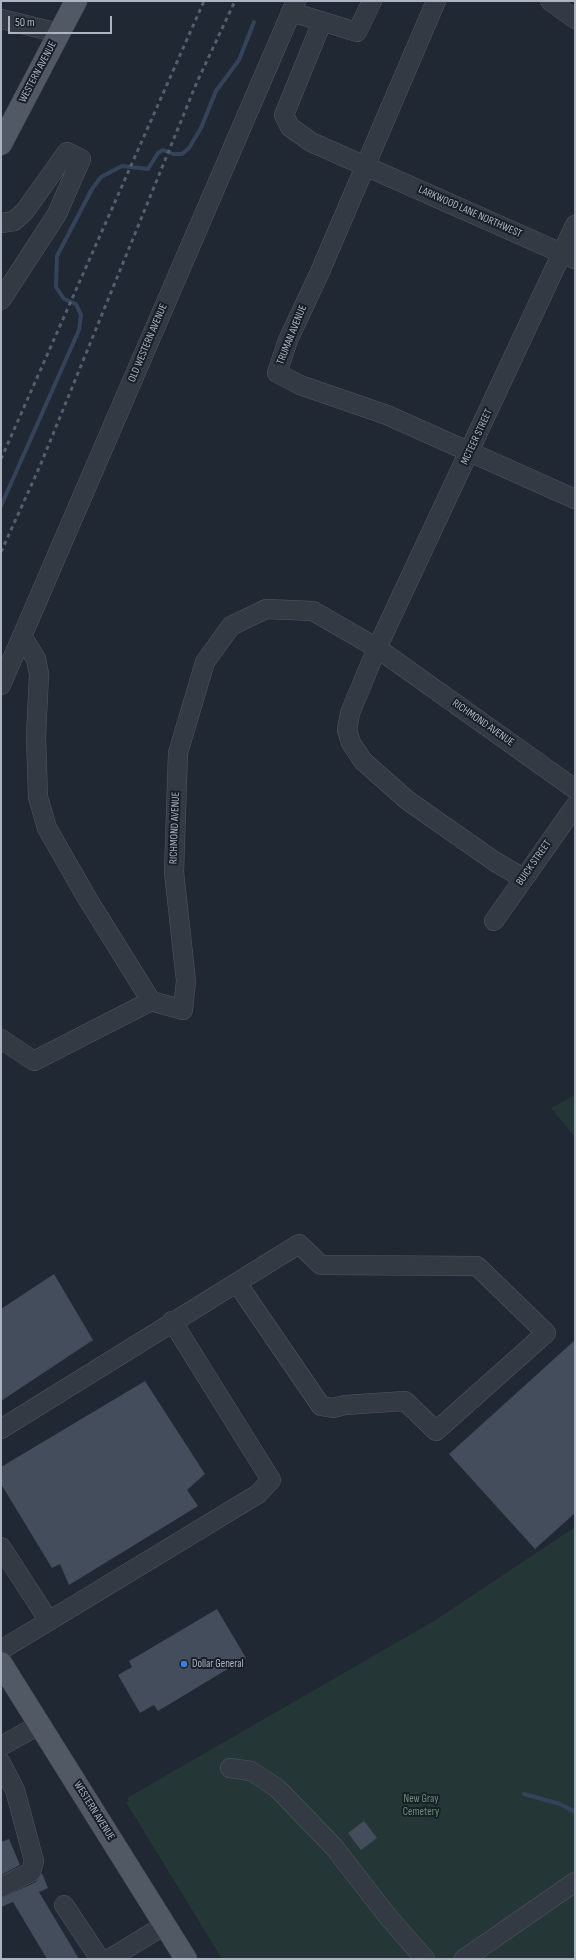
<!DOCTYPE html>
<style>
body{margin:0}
#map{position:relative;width:576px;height:1960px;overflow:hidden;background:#202833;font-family:"Sofia Sans Condensed",sans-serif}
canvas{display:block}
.frame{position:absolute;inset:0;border:2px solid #adb4c1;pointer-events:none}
.scale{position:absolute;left:8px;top:16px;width:104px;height:18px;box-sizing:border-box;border:2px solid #adb4c1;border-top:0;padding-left:5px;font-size:12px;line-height:14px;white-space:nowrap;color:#adb4c1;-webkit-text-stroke:3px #191f28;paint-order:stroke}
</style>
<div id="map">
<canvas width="576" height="1960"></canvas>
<div class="frame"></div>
<div class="scale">50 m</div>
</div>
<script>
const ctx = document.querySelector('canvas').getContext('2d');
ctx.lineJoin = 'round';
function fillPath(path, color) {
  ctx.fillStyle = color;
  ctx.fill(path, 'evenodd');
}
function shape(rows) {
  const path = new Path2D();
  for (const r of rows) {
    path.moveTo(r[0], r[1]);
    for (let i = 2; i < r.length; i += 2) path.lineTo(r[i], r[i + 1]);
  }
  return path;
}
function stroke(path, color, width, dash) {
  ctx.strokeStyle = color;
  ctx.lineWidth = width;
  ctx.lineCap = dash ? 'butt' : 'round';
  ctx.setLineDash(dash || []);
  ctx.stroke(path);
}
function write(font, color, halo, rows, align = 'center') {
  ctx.font = font + ' "Sofia Sans Condensed",sans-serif';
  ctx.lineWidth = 4;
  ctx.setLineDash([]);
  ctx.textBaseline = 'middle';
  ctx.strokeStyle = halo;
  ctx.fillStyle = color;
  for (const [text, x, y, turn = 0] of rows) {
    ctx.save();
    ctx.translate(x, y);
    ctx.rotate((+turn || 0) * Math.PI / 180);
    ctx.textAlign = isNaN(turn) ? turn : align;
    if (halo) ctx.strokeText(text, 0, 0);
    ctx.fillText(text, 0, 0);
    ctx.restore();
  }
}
fillPath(shape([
 [575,1095,575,1137,551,1108],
 [575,1527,575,1959,222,1959,126,1802,129,1801,127,1798,434,1621]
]), '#253636');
stroke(shape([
 [1,506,79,330,81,315,76,304,64,299,56,287,57,256,92,189,101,177,122,166,148,169,158,153,163,150,173,154,182,154,189,148,201,128,216,91,239,60,254,22],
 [524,1794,560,1804,575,1812]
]), '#34435a', 4);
fillPath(shape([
 [54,1274,93,1340,1,1401,1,1309],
 [575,1340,575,1513,535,1549,449,1454],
 [145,1381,205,1474,187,1490,198,1506,69,1585,60,1564,52,1568,1,1484,1,1467],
 [217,1609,246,1658,158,1711,154,1705,140,1713,118,1675,132,1667,129,1661],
 [364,1821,377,1838,361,1850,348,1833],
 [9,1839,20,1865,1,1875,1,1842],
 [42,1873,48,1888,39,1892,79,1959,47,1959,13,1902,1,1907,1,1898,36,1882]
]), '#434d5b');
const minor = shape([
 [436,1,319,274,288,340,277,373,300,385,387,415,575,499],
 [550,1,575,19],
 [291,12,357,32,372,1],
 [1,19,59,33],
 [322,22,284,115,290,127,311,142,575,259],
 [1,223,14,221,25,211,67,152,81,159,57,214,1,300],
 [22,636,36,659,39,674,36,737,38,797,47,828,87,898,151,1001,183,1010,186,981,174,872,178,753,205,662,231,626,266,609,313,611,377,648,575,789],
 [1,685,296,1],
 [523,878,494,861,407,800,363,761,351,743,347,730,350,713,377,648,575,225],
 [494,921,575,806],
 [1,1039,34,1061,151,1001],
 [1,1429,299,1244,321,1265,477,1266,546,1333,436,1431,405,1401,345,1405,333,1408,321,1406,237,1283],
 [1,1547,49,1621],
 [1,1650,258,1494,271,1480,172,1321],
 [1,1746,39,1725],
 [1,1763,15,1790,34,1861,31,1872,1,1887],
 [230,1768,251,1771,277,1788,334,1847,389,1918,425,1959],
 [64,1905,100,1959],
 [109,1959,165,1925],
 [464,1959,575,1882]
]);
const major = shape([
 [1,144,76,1],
 [1,1663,186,1959]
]);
stroke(minor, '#505762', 20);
stroke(major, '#3c434d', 23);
stroke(minor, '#333a44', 19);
stroke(major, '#515964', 22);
stroke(shape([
 [1,459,204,1],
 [1,552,40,466,197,82,235,1]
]), '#555e6b', 3, [4, 4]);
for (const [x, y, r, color] of [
 [184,1664,4,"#3f7fe0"]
]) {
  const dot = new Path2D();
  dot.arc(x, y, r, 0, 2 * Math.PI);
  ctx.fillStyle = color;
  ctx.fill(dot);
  stroke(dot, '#191f28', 1.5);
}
write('11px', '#adb4c1', '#191f28', [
 ["WESTERN AVENUE",38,72,-62],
 ["LARKWOOD LANE NORTHWEST",470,212,24],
 ["TRUMAN AVENUE",292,335,-68],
 ["OLD WESTERN AVENUE",148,343,-67],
 ["MCTEER STREET",477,437,-65],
 ["RICHMOND AVENUE",483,723,35],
 ["RICHMOND AVENUE",175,828,-88],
 ["BUICK STREET",534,863,-55],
 ["WESTERN AVENUE",94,1811,58]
]);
write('11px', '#adb4c1', '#191f28', [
 ["Dollar General",192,1664]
], 'left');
write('11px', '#668f71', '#191f28', [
 ["New Gray",421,1799],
 ["Cemetery",421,1812]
]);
</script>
